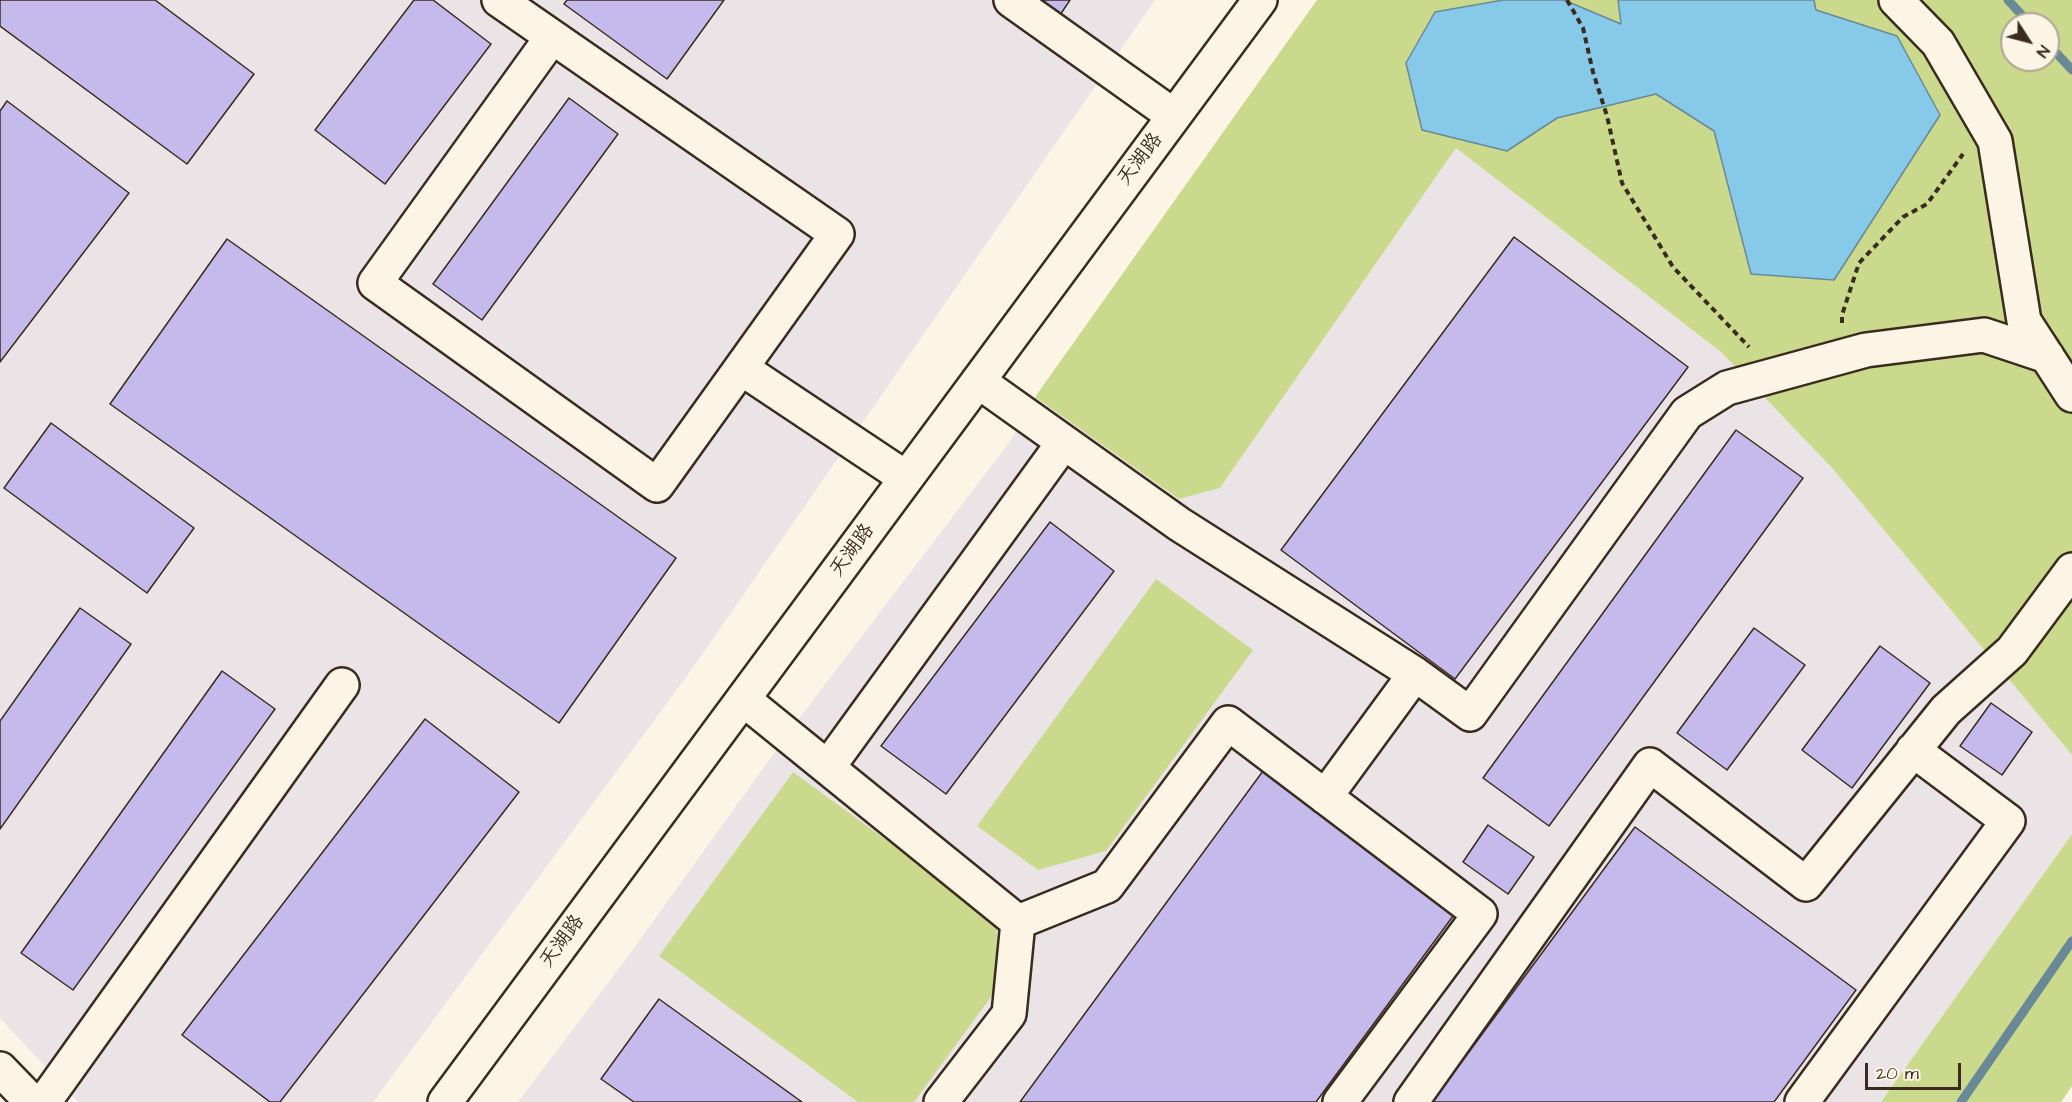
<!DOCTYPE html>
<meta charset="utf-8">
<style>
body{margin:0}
#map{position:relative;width:2072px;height:1102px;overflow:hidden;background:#fcf5e5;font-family:"Architects Daughter",sans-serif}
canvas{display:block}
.north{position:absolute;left:2000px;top:12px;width:60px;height:60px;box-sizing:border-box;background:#fcf5e5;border:2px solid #afa495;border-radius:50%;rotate:126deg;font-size:16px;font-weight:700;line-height:24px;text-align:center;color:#3b2a1e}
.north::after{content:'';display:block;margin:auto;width:21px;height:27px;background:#3b2a1e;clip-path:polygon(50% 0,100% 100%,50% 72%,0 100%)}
.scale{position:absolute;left:1865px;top:1063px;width:96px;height:27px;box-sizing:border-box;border:3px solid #3b2a1e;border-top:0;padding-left:8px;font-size:18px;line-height:21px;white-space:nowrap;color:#3b2a1e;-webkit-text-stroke:4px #fcf5e5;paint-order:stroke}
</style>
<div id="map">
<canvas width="2072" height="1102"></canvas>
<div class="north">N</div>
<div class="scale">20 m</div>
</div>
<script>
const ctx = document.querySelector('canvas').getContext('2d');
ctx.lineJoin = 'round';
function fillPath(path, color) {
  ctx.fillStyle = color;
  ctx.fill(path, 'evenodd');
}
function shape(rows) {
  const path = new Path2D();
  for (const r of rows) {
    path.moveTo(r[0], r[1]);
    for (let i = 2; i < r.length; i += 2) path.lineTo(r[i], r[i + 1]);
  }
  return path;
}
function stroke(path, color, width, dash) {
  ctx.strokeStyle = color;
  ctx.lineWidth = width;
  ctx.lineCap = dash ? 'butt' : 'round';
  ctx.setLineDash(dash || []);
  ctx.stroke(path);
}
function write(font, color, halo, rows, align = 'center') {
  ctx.font = font + ' "Architects Daughter","LXGW WenKai TC",sans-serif';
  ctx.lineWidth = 4.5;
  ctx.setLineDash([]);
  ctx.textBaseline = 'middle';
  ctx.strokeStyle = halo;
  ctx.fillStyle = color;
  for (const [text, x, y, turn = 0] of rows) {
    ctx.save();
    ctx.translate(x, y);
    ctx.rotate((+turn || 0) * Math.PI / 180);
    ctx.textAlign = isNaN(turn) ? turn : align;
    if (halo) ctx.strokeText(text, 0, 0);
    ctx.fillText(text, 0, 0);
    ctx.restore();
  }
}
fillPath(shape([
 [0,0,1155,0,692,669,373,1102,78,1102,0,1018],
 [1456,148,1721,352,1833,469,2072,755,2072,834,1881,1102,518,1102,626,959,795,724,1011,440,1035,397,1179,499,1220,488]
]), '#ebe4e7');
fillPath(shape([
 [1317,0,2072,0,2072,755,1833,469,1721,352,1456,148,1220,488,1179,499,1035,397],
 [2012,24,2048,24,2048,60,2012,60],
 [1156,579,1253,650,1106,851,1038,870,977,826],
 [793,772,997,921,996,990,914,1102,858,1102,659,956],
 [2072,834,2072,1086,2061,1102,1881,1102]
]), '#cbd98d');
const water = shape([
 [1503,0,1564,0,1621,24,1618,0,1814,0,1816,10,1897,36,1940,115,1834,280,1751,274,1714,131,1656,94,1557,118,1507,151,1422,130,1406,63,1435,12,1503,0]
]);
fillPath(water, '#87c9e8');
stroke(water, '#698997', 1.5);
stroke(shape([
 [2008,0,2030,24],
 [2048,44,2072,70],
 [1961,1102,2072,941]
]), '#698997', 9);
const building = shape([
 [0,0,155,0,254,74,187,164,0,26,0,0],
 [414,0,433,0,491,44,385,184,315,130,414,0],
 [567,0,724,0,667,79,564,4,567,0],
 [1020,0,1070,0,1054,24,1020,0],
 [569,98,618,134,482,320,433,284,569,98],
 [7,101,129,193,0,362,0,111,7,101],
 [1514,237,1688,367,1455,679,1281,550,1514,237],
 [227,239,676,558,559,723,110,404,227,239],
 [51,423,194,528,147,593,4,488,51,423],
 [1736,430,1803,478,1549,826,1483,778,1736,430],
 [1050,522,1114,571,946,794,881,746,1050,522],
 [80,608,131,644,0,829,0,721,80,608],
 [1754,628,1805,665,1727,770,1677,733,1754,628],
 [1880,646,1930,683,1852,788,1802,750,1880,646],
 [222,671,275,709,73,990,21,953,222,671],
 [1991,703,2032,732,2002,775,1960,746,1991,703],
 [425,719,519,792,280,1102,270,1102,182,1035,425,719],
 [1263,771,1456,912,1316,1102,1020,1102,1263,771],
 [1488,825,1534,857,1508,894,1463,862,1488,825],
 [1635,827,1856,990,1774,1102,1432,1102,1635,827],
 [659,999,802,1102,634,1102,601,1079,659,999]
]);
fillPath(building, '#c4bbec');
stroke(building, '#3b2a1e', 1.5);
const minor = shape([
 [499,0,837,234,741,368,906,478],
 [1011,0,1174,116],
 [1896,0,1938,43,1995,141,2024,321,2072,395],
 [552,37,375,283,657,485,741,368],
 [978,381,1179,524,1415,674,1470,714,1687,413,1727,388,1866,350,1984,335,2047,356],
 [743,699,1018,922],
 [828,767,1064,442],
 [1325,797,1415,674],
 [1018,922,1107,886,1228,723,1480,914,1340,1102],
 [0,1069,32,1102],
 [44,1102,342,685],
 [445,1102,1260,0],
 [941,1102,1009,1014,1018,922],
 [1411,1102,1650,765,1806,884,1946,710,2012,651,2072,570],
 [1802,1102,2008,821,1913,750]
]);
stroke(minor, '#3b2a1e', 38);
stroke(shape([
 [1567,0,1583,28,1593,72,1607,116,1622,183,1673,267,1749,347],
 [1842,323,1842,315,1859,263,1903,217,1927,204,1963,154]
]), '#3b2a1e', 4, [6, 4.5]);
stroke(minor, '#fcf5e5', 33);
write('20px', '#3b2a1e', '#fcf5e5', [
 ["天湖路",1141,160,-53],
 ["天湖路",853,551,-54],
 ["天湖路",563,942,-54]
]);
</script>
